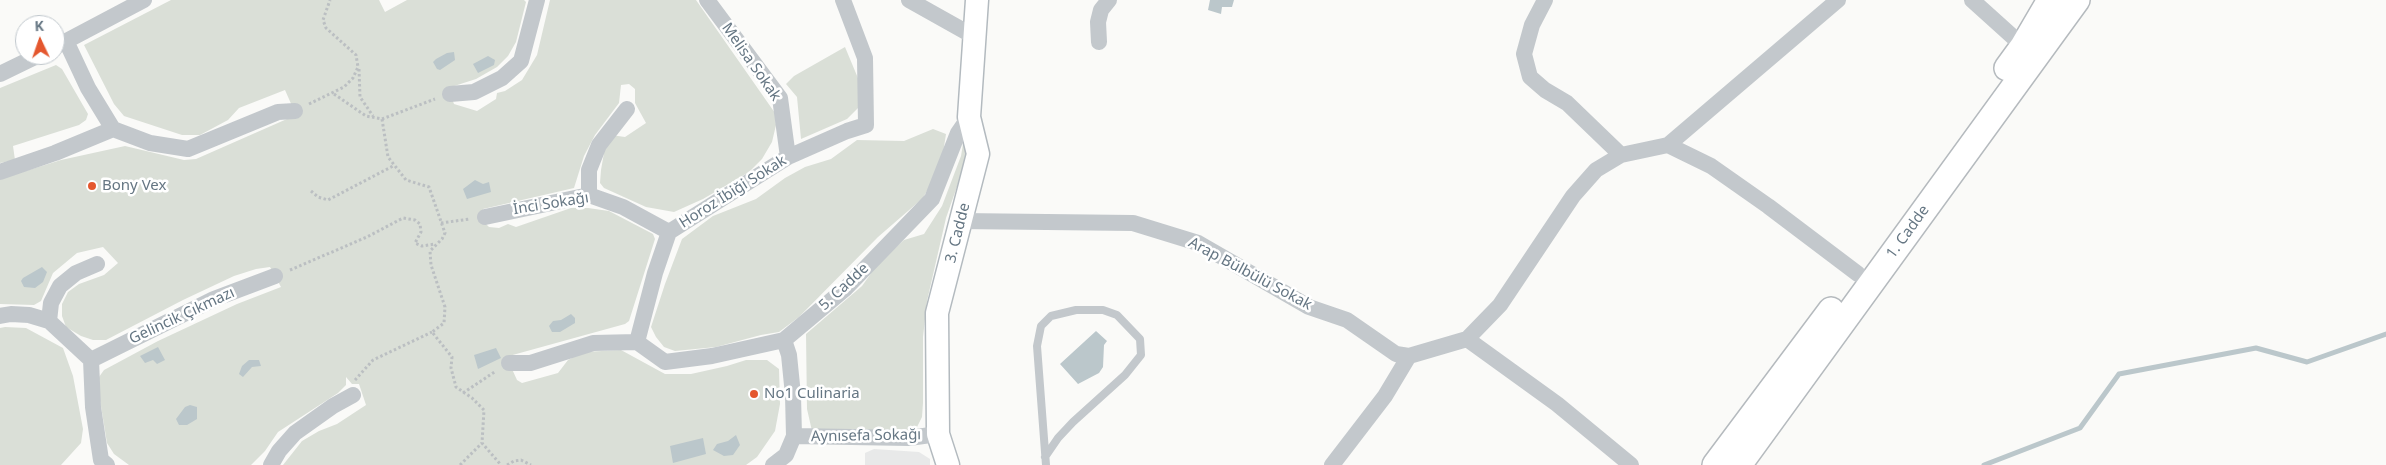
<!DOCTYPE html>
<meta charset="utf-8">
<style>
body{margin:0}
#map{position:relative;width:2386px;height:465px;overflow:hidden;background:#fafaf8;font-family:"Noto Sans",sans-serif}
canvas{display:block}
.north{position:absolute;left:15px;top:15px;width:50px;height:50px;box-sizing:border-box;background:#fff;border:1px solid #c1c8cd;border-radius:50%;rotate:357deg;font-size:14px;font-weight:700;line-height:20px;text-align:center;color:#657683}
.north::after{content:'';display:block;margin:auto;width:18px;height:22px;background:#e4572e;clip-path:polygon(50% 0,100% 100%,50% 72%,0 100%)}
</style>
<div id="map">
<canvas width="2386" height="465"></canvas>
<div class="north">K</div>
</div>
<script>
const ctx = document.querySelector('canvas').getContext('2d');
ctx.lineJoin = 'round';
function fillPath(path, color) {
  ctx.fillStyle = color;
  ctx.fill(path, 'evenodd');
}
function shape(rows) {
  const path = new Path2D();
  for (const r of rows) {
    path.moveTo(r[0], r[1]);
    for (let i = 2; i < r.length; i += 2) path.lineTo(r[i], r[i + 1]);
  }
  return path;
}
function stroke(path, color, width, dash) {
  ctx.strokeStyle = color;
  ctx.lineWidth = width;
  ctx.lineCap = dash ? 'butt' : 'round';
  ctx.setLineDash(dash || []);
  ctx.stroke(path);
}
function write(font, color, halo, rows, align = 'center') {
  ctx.font = font + ' "Noto Sans",sans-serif';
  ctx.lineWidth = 5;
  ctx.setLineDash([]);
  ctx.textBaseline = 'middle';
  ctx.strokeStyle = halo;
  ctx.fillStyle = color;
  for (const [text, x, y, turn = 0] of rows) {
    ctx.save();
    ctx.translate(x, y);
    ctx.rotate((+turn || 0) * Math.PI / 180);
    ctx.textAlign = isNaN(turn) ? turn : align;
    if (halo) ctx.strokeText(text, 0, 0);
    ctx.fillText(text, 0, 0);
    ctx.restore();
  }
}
fillPath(shape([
 [874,449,919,452,930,459,930,465,865,465,865,453]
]), '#e8e9e9');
fillPath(shape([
 [171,0,379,0,385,12,407,0,524,0,526,2,516,42,508,56,497,67,476,79,448,88,454,104,477,111,496,99,497,93,505,91,522,80,537,55,550,0,696,0,775,113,776,125,772,142,762,159,749,172,703,199,674,212,646,207,604,188,600,183,601,170,605,147,611,135,625,137,646,123,635,103,635,89,629,84,621,85,619,103,595,135,584,156,574,188,483,209,485,223,489,227,499,228,508,224,516,227,571,208,588,208,609,211,653,234,655,239,629,321,625,324,509,356,507,358,517,380,522,383,558,373,568,360,583,352,621,350,665,374,691,374,727,366,746,360,767,360,779,369,780,404,775,431,757,457,746,465,283,465,302,441,319,431,337,424,366,405,359,384,352,384,346,377,346,385,338,393,278,432,265,451,251,465,129,465,114,454,107,443,100,400,99,377,104,370,158,341,237,304,281,287,270,267,256,269,234,276,183,300,106,340,93,340,81,336,66,327,62,316,62,304,68,292,79,284,104,275,118,263,103,247,77,253,53,273,41,301,34,305,0,304,0,179,61,160,125,146,184,160,196,159,296,115,285,90,239,108,228,120,200,135,182,135,124,116,114,104,84,45],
 [845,47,860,83,859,107,847,119,801,139,797,97,786,84,794,76],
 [56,65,62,69,88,114,86,120,79,125,13,146,15,160,0,163,0,88],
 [933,129,946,134,941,166,923,198,878,237,799,317,779,332,761,335,716,347,675,351,664,347,656,337,651,327,665,284,682,239,713,216,756,199,785,178,805,167,831,159,857,140,904,141],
 [964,138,967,158,946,218,927,301,923,337,923,403,922,417,917,427,911,433,812,431,807,409,806,334,862,286,879,262,904,240,924,234,942,206,961,156],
 [5,327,26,328,63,348,73,376,83,429,81,443,61,465,0,465,0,328]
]), '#dadfd7');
fillPath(shape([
 [1210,0,1234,0,1232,7,1222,7,1221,14,1208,10],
 [454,52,455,60,440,70,437,69,433,62,436,59,447,53],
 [488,56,495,60,494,65,478,73,473,64],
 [475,180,483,184,489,182,491,192,467,199,463,189],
 [42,267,47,272,43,282,35,288,24,287,21,281,23,278],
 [571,314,575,318,575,323,560,332,552,332,549,326,553,321,561,320],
 [1096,331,1107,341,1104,345,1103,367,1099,373,1078,384,1060,364],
 [158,347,165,360,157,364,153,360,145,363,140,356],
 [496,348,501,358,478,369,474,355],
 [249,360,259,360,261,366,252,367,243,377,239,374,242,366],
 [190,405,197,407,197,419,187,425,179,425,176,419,185,407],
 [736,435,740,445,733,455,724,456,713,450,717,444,728,441],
 [703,438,706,454,673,463,670,446]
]), '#bbc7cb');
stroke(shape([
 [1984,465,2080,428,2119,374,2256,348,2307,362,2386,334]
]), '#bbc7cb', 5);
const secondary = shape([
 [948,465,938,434,937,313,978,154,969,117,977,0]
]);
const primary = shape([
 [2007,68,2023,46,2050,0],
 [1715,465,1831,310],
 [1739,465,2077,0]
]);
stroke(secondary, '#b3babf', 25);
stroke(primary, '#b5babe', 28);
stroke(shape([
 [359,69,360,97,373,116],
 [334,94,366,116,382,119,435,99],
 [309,104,344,87,353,78,358,67,356,55,326,28,323,20,330,0],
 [382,119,388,157,406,180,429,187,445,233,442,239,430,251,431,265,445,307,444,323,432,332,452,357,451,368,456,387,472,398,484,410,482,443,501,465],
 [311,191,318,197,328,200,393,166],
 [441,223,470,219],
 [290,270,367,237,403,218,415,220,420,224,421,232,415,243,422,246,435,244],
 [355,380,373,360,432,332],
 [463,393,496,371],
 [460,465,482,443],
 [507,465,514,461,521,460,531,465]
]), '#bbbfc2', 3, [2.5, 2.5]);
stroke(shape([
 [1045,457,1058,438,1073,422,1125,375,1141,355,1140,339,1117,315,1103,310,1076,310,1051,316,1041,326,1037,346,1046,465]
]), '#c3c8cc', 8);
stroke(shape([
 [707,0,780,98,788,157],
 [909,0,975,37],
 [1545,0,1532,25,1524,54,1530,77,1545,90,1567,103,1621,155],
 [1972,0,2023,46],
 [66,41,88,88,113,129,150,143,188,149,278,112,295,111],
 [1099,42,1098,22,1101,10,1109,0],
 [55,47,144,0],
 [0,74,39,55],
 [450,94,474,92,502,78,521,61,537,0],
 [1668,145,1711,166,1768,206,1858,274],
 [0,172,55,153,113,129],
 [589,195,589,170,599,145,627,109],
 [485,217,589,195,623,207,669,232],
 [960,221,1133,223,1198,243,1309,307,1347,320,1396,354,1409,356,1467,339,1500,305,1573,196,1596,170,1621,155,1668,145,1838,0],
 [0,316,11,314,29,315,49,321,91,360,93,407,101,460,107,465],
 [49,321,51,303,60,286,76,273,97,264],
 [1467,339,1557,404,1631,465],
 [637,342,655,273,669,232,788,157,847,131,866,125,865,58,843,0],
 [91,360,214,299,275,276],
 [509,363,530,363,593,343,637,342,665,362,712,356,784,340],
 [794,436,909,438,938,434],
 [271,465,279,451,295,433,333,406,353,395],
 [773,465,786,455,794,436,793,395,789,355,784,340,846,288,932,199,958,133,969,117],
 [1332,465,1385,396,1409,356]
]), '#c3c8cc', 16);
stroke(secondary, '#fff', 22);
stroke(primary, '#fff', 25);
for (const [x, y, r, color] of [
 [92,186,5,"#e4572e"],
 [754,394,5,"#e4572e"]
]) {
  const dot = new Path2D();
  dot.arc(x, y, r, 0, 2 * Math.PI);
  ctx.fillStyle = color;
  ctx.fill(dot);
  stroke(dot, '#fff', 2);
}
write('15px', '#657683', '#fff', [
 ["Melisa Sokak",751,62,55],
 ["Horoz İbiği Sokak",733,192,-32],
 ["İnci Sokağı",551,204,-9],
 ["1. Cadde",1908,232,-54],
 ["3. Cadde",958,233,-76],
 ["Arap Bülbülü Sokak",1250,274,28],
 ["5. Cadde",844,287,-43],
 ["Gelincik Çıkmazı",182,316,-25],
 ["Aynısefa Sokağı",866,436,-1]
]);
write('15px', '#657683', '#fff', [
 ["Bony Vex",102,186],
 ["No1 Culinaria",764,394]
], 'left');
</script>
